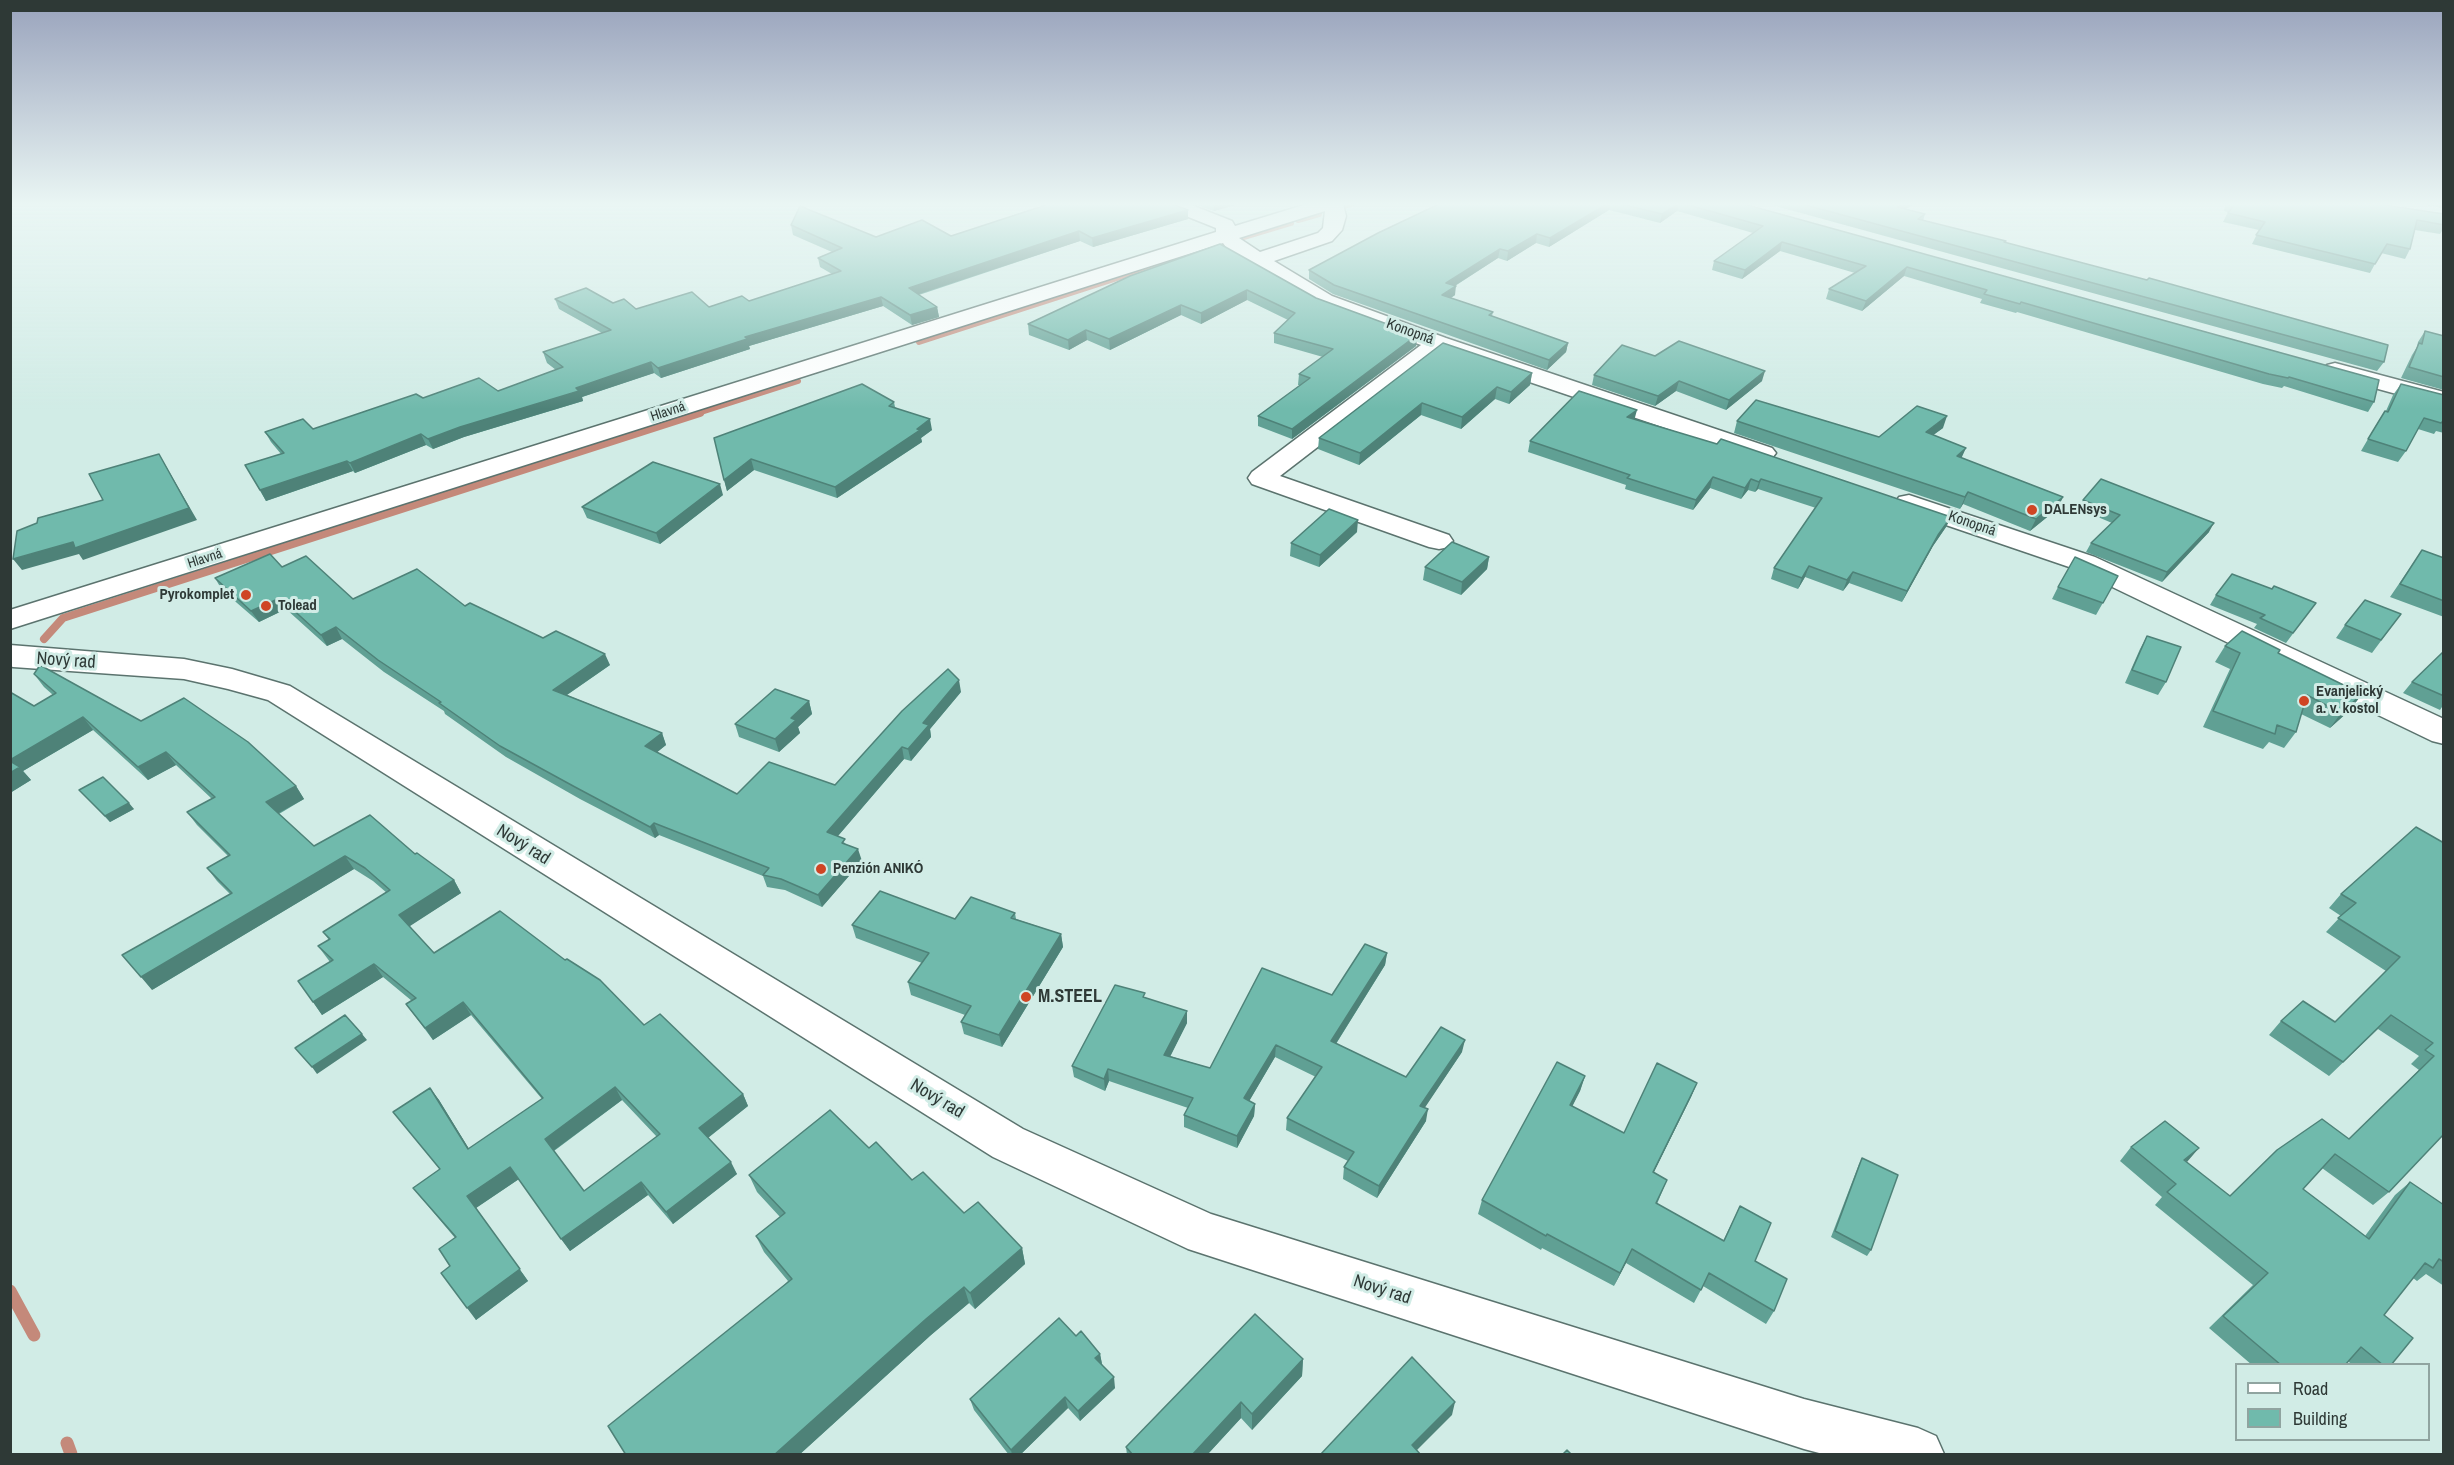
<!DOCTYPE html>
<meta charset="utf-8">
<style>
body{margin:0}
#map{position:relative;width:2454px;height:1465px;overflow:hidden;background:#d1ece6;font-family:"Archivo Narrow",sans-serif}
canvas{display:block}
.frame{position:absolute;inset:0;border:12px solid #2e3936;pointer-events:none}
.legend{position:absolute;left:2235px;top:1363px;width:195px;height:78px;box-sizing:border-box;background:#d1ece6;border:2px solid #90a4a0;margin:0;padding:8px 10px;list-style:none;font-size:18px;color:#2e3936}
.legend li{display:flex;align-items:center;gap:12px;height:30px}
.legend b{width:30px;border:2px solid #90a4a0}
</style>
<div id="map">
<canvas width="2454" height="1465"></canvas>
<div class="frame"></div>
<ul class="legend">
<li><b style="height:8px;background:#fff"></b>Road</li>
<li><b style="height:16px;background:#70baac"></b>Building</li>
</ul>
</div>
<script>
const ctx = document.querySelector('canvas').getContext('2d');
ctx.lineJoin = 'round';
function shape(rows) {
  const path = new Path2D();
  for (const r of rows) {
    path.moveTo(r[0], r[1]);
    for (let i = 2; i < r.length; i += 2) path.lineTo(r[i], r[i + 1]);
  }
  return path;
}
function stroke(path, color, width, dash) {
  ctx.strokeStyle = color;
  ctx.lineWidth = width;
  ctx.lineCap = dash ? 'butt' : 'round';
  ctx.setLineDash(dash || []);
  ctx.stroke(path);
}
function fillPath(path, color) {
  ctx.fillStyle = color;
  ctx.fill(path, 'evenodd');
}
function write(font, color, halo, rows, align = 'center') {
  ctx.font = font + ' "Archivo Narrow",sans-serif';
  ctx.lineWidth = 6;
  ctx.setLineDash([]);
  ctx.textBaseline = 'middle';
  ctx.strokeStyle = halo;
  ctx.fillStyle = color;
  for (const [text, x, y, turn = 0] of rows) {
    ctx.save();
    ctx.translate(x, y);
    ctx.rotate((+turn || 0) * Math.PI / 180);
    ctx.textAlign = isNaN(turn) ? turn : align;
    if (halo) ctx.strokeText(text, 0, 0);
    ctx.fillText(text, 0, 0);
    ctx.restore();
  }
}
stroke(shape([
 [1341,207,1351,204],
 [1298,220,1319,214],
 [1241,238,1291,223],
 [919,342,1204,250],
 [695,414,798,381]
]), '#c4897a', 6);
stroke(shape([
 [44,639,63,618,700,413]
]), '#c4897a', 8);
stroke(shape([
 [10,1291,34,1335],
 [67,1443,71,1454]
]), '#c4897a', 13);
const minor = shape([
 [1164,204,1189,204,1232,221,1235,226,1307,204,1343,204,1346,216,1342,230,1332,241,1274,261,1332,296,1446,338,1772,448,1776,453,1772,458,1763,461,1754,458,1441,352,1280,476,1449,535,1453,541,1449,547,1439,549,1429,547,1252,484,1248,478,1252,472,1421,345,1316,306,1228,250,1223,243,10,629,10,610,1216,232,1216,228,1166,208,1164,204],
 [1325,211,1323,228,1318,233,1260,252,1239,238,1325,211],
 [2335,363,2444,392,2444,407,2327,375,2323,370,2327,365,2335,363],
 [1909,495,2095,557,2444,719,2444,744,2432,741,2075,569,1899,509,1895,503,1899,497,1909,495],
 [10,645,184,659,232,669,290,686,1023,1129,1211,1214,1804,1399,1918,1428,1936,1436,1944,1454,1823,1454,1804,1449,1188,1249,993,1157,268,700,228,689,184,679,13,667,10,666,10,645]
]);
stroke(minor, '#5b736e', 3);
fillPath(minor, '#fff');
fillPath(shape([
 [1041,204,1172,204,1188,219,1093,247,1080,241,919,295,937,307,939,317,912,325,883,306,749,346,750,349,661,378,654,373,582,397,583,401,464,437,433,449,426,445,355,473,353,471,266,501,245,465,281,454,271,442,265,432,313,429,423,398,498,391,556,370,547,363,543,352,602,333,559,309,555,299,613,303,636,309,709,307,749,301,832,274,820,267,818,258,832,252,793,235,791,225,876,237,951,236,1041,207],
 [1194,204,1239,204,1214,211],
 [1439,204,1744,204,2374,402,2368,412,2284,386,2282,388,2263,384,2017,312,2016,313,1980,303,1982,299,1904,276,1862,311,1826,299,1829,289,1855,273,1780,251,1742,279,1712,270,1714,261,1753,233,1677,211,1660,223,1609,210,1549,247,1536,243,1507,261,1498,258,1455,286,1455,295,1451,298,1493,312,1492,316,1568,343,1566,352,1547,370,1333,294,1309,279,1309,270],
 [1768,204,1914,204,1905,209,1925,214,1923,221,2005,243,2384,362,2377,371],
 [2225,204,2378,204,2444,225,2444,228,2440,234,2415,230,2410,249,2405,259,2381,253,2370,273,2252,244,2259,230,2223,222,2228,212,2224,211],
 [2417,204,2444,204,2444,208],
 [1130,276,1316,298,1417,335,1416,346,1292,439,1258,426,1258,416,1300,385,1298,385,1299,374,1323,357,1274,343,1274,333,1288,320,1247,300,1201,324,1181,315,1110,350,1087,340,1069,350,1029,335,1028,324],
 [2425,331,2444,336,2444,390,2401,378,2412,355,2417,347,2418,342],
 [1443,343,1532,373,1530,385,1509,404,1495,399,1461,429,1421,415,1359,465,1318,449,1319,438],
 [1655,356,1762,381,1726,410,1676,391,1655,406,1592,385,1594,375],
 [2401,384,2444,395,2444,433,2436,431,2434,434,2418,429,2406,451,2398,462,2361,451,2378,422,2385,411,2386,411,2393,395],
 [894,402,895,407,932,430,921,438,922,442,837,498,754,470,727,491,714,438],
 [1635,419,1951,517,1946,527,1933,546,1902,602,1849,583,1843,591,1805,577,1798,589,1771,579,1774,568,1816,508,1758,489,1755,492,1748,490,1741,499,1710,488,1693,510,1625,489,1626,485,1528,452,1530,441],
 [1737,421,1879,437,1943,428,1933,435,1962,458,2063,497,2057,509,2030,531,1963,504,1960,509,1734,433],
 [723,495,660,544,587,518,582,507],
 [2083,500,2209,532,2162,582,2086,552,2091,543,2112,523,2079,509],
 [1357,532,1319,567,1290,556,1291,543],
 [2422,550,2444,558,2444,617,2390,597],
 [1489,557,1487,569,1461,595,1423,580,1425,567],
 [282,567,353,599,465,606,610,665,567,695,662,733,666,745,657,752,737,794,835,785,961,692,930,729,931,737,911,761,904,759,838,836,862,861,822,907,785,890,767,887,763,876,659,835,655,838,580,799,506,757,445,714,444,711,384,672,342,639,327,646,286,609,259,622,222,590,215,578],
 [2118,576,2096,615,2052,599,2058,587],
 [2216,595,2309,612,2286,643,2254,628,2257,624,2210,605],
 [2401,614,2372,653,2336,638,2345,625],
 [2147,636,2166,682,2158,695,2125,683,2140,649],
 [2225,646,2278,653,2362,694,2350,710,2330,728,2301,714,2296,732,2284,748,2269,742,2263,749,2203,727,2230,669,2215,662],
 [2444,651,2444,708,2442,707,2440,710,2403,693,2412,682],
 [34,674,141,721,296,786,304,799,279,814,314,846,415,854,454,880,461,893,409,926,434,953,644,1025,743,1094,748,1106,708,1138,737,1174,673,1224,648,1195,570,1251,519,1179,476,1208,528,1281,476,1320,450,1266,455,1238,413,1188,440,1169,393,1112,430,1088,439,1100,469,1149,542,1099,471,1015,433,1040,406,1004,412,1001,383,977,322,1015,313,1002,330,962,318,946,329,940,323,932,387,893,373,881,354,869,152,990,230,894,217,881,207,868,228,856,197,825,187,812,212,799,176,765,148,780,93,730,23,771,31,780,10,793,34,706,53,695,44,687],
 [622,1100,657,1137,584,1191,554,1151],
 [809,701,812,714,798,727,800,733,779,752,739,737,735,724],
 [79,790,134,809,110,822],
 [2416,827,2444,1134,2389,1192,2373,1205,2322,1168,2303,1189,2365,1236,2395,1195,2410,1182,2444,1205,2444,1286,2426,1274,2417,1281,2413,1278,2384,1315,2391,1365,2352,1365,2348,1361,2345,1365,2252,1365,2209,1328,2253,1285,2155,1205,2162,1197,2120,1161,2131,1147,2186,1162,2230,1196,2349,1139,2419,1070,2411,1064,2419,1056,2378,1029,2329,1076,2269,1035,2281,1021,2335,1022,2386,971,2326,932,2341,916,2329,908,2341,894],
 [1015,913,1016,919,1061,934,1063,947,1002,1047,964,1034,961,1022,965,1015,911,995,908,982,922,963,856,938,852,925,955,919],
 [1387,953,1385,965,1336,1044,1406,1077,1462,1052,1424,1108,1426,1121,1377,1198,1343,1179,1344,1167,1348,1161,1286,1130,1287,1118,1316,1077,1275,1057,1249,1101,1255,1104,1254,1116,1237,1148,1184,1127,1184,1115,1188,1108,1109,1081,1105,1091,1074,1077,1072,1066,1145,997,1187,1023,1170,1056,1210,1068,1332,995],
 [1585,1076,1580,1091,1572,1106,1624,1133,1697,1083,1691,1097,1654,1172,1667,1180,1657,1204,1723,1241,1740,1206,1755,1261,1774,1311,1766,1324,1703,1286,1694,1303,1626,1263,1614,1286,1542,1248,1541,1250,1478,1214,1482,1200],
 [869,1148,912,1180,964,1213,1022,1248,1025,1264,975,1309,969,1303,931,1335,799,1455,626,1455,788,1281,764,1252,756,1236,780,1217,757,1192,749,1175],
 [1862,1158,1871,1250,1867,1256,1831,1237,1859,1164],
 [1076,1336,1100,1354,1102,1364,1115,1388,1080,1421,1068,1408,1020,1455,1009,1455,974,1410,970,1399],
 [1303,1359,1302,1376,1252,1430,1241,1418,1207,1455,1127,1455,1126,1447]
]), '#60a094');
fillPath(shape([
 [1214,204,1239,204,1214,211],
 [1607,204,1611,204,1609,210,1549,247,1550,238],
 [1677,204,1679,204,1677,211,1660,223,1662,214],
 [1903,204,1914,204,1894,216,1897,207],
 [1188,210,1188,219,1093,247,1092,238],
 [1079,231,1080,241,910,297,909,288],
 [1537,234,1536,243,1507,261,1508,251],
 [1782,242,1780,251,1742,279,1745,270],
 [1500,249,1498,258,1445,292,1446,283],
 [1907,267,1904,276,1862,311,1866,301],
 [1456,286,1455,295,1441,304,1442,295],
 [1247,290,1247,300,1201,324,1201,313],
 [881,297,883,306,749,346,750,349,661,378,658,368,745,337],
 [1181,305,1181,315,1110,350,1109,339],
 [937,307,939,317,912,325,910,315],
 [1086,330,1087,340,1069,350,1068,340],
 [1417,335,1416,346,1292,439,1292,429],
 [1568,343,1566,352,1547,370,1549,360],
 [651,362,654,373,582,397,583,401,464,437,433,449,428,439,460,427],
 [1765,371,1762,381,1726,410,1729,400],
 [1532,373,1530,385,1509,404,1511,392],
 [1679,381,1676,391,1655,406,1658,396],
 [1497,387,1495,399,1461,429,1462,417],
 [1422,403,1421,415,1359,465,1360,453],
 [1637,410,1634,421,1627,417],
 [1947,416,1943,428,1921,444,1926,432],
 [930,419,932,430,921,438,922,442,837,498,835,487,917,429],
 [421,434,426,445,355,473,350,463],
 [1966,448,1961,459,1957,456],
 [159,454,197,520,83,560,79,554,22,570,13,559,73,542],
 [751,459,754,470,727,491,724,480],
 [347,461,353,471,266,501,260,490],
 [1713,477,1710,488,1693,510,1696,500],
 [1751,479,1748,490,1741,499,1745,488],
 [1761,479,1758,489,1755,492,1759,482],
 [720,484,723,495,660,544,656,533],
 [1968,492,1963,504,1960,509,1965,497],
 [2063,497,2057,509,2030,531,2036,519],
 [1951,517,1946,527,1933,546,1902,602,1907,591,1938,535],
 [1358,520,1357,532,1319,567,1320,555],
 [2214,523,2209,532,2162,582,2167,572],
 [1489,557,1487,569,1461,595,1462,582],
 [1809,566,1805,577,1798,589,1802,578],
 [1853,572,1849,583,1843,591,1847,580],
 [280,598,286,609,259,622,251,611],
 [336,627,342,639,327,646,321,635],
 [605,654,610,665,558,701,553,690],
 [959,680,961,692,930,729,931,737,911,761,908,749,923,723],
 [2362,694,2350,710,2330,728,2341,713],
 [809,701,812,714,798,727,800,733,779,752,775,739,791,718],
 [83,717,93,730,23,771,31,780,10,793,10,760],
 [662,733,666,745,650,758,645,746],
 [902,747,904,759,831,844,827,832],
 [166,752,176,765,148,780,138,767],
 [296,786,304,799,275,815,266,802],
 [129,803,134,809,110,822,105,816],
 [654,823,659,835,655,838,650,827],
 [858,849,862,861,822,907,818,895],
 [345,856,354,869,152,990,141,977],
 [454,880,461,893,407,928,399,915],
 [1061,934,1063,947,1002,1047,999,1035],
 [1387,953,1385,965,1330,1053,1331,1041],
 [374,964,383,977,322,1015,313,1002],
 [463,1002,471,1015,433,1040,425,1028],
 [1187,1011,1187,1023,1165,1067,1164,1055],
 [362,1034,367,1040,317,1074,312,1067],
 [1465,1040,1462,1052,1418,1118,1420,1106],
 [1276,1045,1275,1057,1244,1110,1244,1098],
 [1108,1069,1109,1081,1105,1091,1104,1079],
 [1585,1076,1580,1091,1566,1119,1570,1105],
 [1697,1083,1691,1097,1647,1186,1653,1172],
 [615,1087,622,1100,553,1151,545,1139],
 [430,1088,439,1100,477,1162,468,1149],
 [743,1094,748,1106,705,1140,699,1128],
 [1255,1104,1254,1116,1237,1148,1237,1136],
 [1428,1109,1426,1121,1377,1198,1379,1186],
 [2199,1148,2187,1162,2184,1160],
 [731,1162,737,1174,673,1224,666,1212],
 [510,1167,519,1179,476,1208,528,1281,476,1320,467,1308,467,1196],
 [641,1182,648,1195,570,1251,561,1239],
 [1022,1248,1025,1264,975,1309,970,1293],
 [1632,1249,1626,1263,1614,1286,1620,1273],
 [964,1287,969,1303,931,1335,799,1455,774,1455,926,1319],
 [1100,1354,1102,1364,1095,1358],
 [1303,1359,1302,1376,1252,1430,1252,1414],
 [1114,1377,1115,1388,1080,1421,1078,1411],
 [1065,1397,1068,1408,1020,1455,1012,1455,1011,1450],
 [1241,1402,1241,1418,1207,1455,1192,1455],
 [1455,1402,1452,1415,1412,1455,1412,1445]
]), '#4e8278');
const building = shape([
 [1048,204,1172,204,1188,210,1092,238,1079,231,909,288,937,307,910,315,881,297,745,337,747,339,658,368,651,362,576,388,579,391,460,427,428,439,421,434,350,463,347,461,260,490,245,465,284,453,265,432,303,419,313,429,416,394,423,398,479,378,498,391,563,367,543,352,611,330,555,299,586,288,613,303,624,299,636,309,692,292,709,307,742,296,749,301,841,271,818,258,842,248,791,225,800,206,876,237,922,220,951,236,1049,204,1048,204],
 [1439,204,1607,204,1550,238,1537,234,1508,251,1500,249,1446,283,1456,286,1442,295,1493,312,1489,315,1568,343,1549,360,1334,285,1309,270,1378,233,1439,204],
 [1621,204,1677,204,1662,214,1621,204],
 [1685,204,1744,204,2379,380,2374,402,2289,377,2288,378,2269,374,2021,302,2020,304,1984,294,1987,290,1907,267,1866,301,1829,289,1866,266,1782,242,1745,270,1714,261,1763,226,1685,204],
 [1802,204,1903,204,1897,207,1925,214,1918,219,2006,241,2004,242,2147,280,2149,278,2388,345,2384,362,1802,204],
 [2234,204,2378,204,2444,214,2444,225,2417,220,2410,249,2387,244,2375,264,2256,235,2265,222,2228,213,2235,204,2234,204],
 [1220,244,1316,298,1417,335,1292,429,1258,416,1310,378,1299,374,1333,349,1274,333,1295,313,1247,290,1201,313,1181,305,1109,339,1086,330,1068,340,1028,324,1130,276,1220,244],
 [2425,331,2444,336,2444,377,2409,367,2419,343,2422,344,2425,331],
 [1679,341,1765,371,1729,400,1679,381,1658,396,1594,375,1622,345,1655,356,1679,341],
 [1443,343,1532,373,1511,392,1497,387,1462,417,1422,403,1360,453,1319,438,1443,343],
 [862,384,894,402,889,406,930,419,917,429,920,430,835,487,751,459,724,480,714,438,862,384],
 [2401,384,2444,395,2444,420,2441,423,2424,418,2406,451,2368,439,2385,411,2388,412,2401,384],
 [1579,391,1637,410,1627,417,1717,444,1721,439,1951,517,1938,535,1907,591,1853,572,1847,580,1809,566,1802,578,1774,568,1822,498,1761,479,1759,482,1751,479,1745,488,1713,477,1696,500,1627,478,1630,475,1530,441,1579,391],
 [1756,400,1879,437,1917,406,1947,416,1926,432,1966,448,1957,456,2063,497,2036,519,1968,492,1965,497,1737,421,1756,400],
 [159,454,189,508,75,548,73,542,13,559,17,531,37,523,38,518,103,500,89,474,159,454],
 [653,462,720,484,656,533,582,507,653,462],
 [2101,479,2214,523,2167,572,2091,543,2120,515,2083,500,2101,479],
 [1329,509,1358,520,1320,555,1291,543,1329,509],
 [1452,542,1489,557,1462,582,1425,567,1452,542],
 [2422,550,2444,558,2444,601,2400,584,2422,550],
 [270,554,282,567,306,556,353,599,417,569,465,606,470,603,543,638,556,631,605,654,553,690,662,733,645,746,737,794,769,762,835,785,902,711,948,669,959,680,923,723,929,725,908,749,902,747,827,832,845,839,842,843,858,849,818,895,781,879,763,875,769,868,654,823,650,827,575,787,500,746,439,703,441,702,378,660,336,627,321,635,280,598,251,611,215,578,270,554],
 [2075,557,2118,576,2103,603,2058,587,2075,557],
 [2232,574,2272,589,2274,586,2316,603,2293,633,2260,618,2265,615,2216,595,2232,574],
 [2365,600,2401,614,2381,640,2345,625,2365,600],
 [2242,631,2280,650,2278,653,2362,694,2341,713,2307,695,2296,732,2277,725,2275,734,2213,711,2240,653,2225,646,2242,631],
 [2147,636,2181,647,2166,682,2132,670,2147,636],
 [2444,651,2444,696,2412,682,2444,651],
 [40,665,141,721,184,698,248,742,296,786,266,802,314,846,370,815,415,854,417,853,454,880,399,915,434,953,500,911,565,960,567,959,600,980,644,1025,660,1014,743,1094,699,1128,731,1162,666,1212,641,1182,561,1239,510,1167,467,1196,520,1269,467,1308,441,1273,450,1266,439,1249,456,1237,413,1188,440,1169,393,1112,430,1088,468,1149,543,1098,463,1002,425,1028,406,1004,416,998,374,964,313,1002,298,981,333,960,318,946,330,939,323,932,390,890,365,868,345,856,141,977,122,955,232,893,207,868,230,855,187,812,215,797,166,752,138,767,83,717,10,760,10,692,34,706,56,693,34,674,40,665],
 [615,1087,660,1134,584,1191,545,1139,615,1087],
 [775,689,809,701,791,718,796,720,775,739,735,724,775,689],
 [10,761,20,767,10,773,10,761],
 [103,777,129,803,105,816,79,790,103,777],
 [2416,827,2444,843,2444,1134,2389,1192,2335,1154,2303,1189,2369,1239,2410,1182,2444,1205,2444,1262,2439,1259,2433,1268,2425,1263,2384,1315,2413,1338,2391,1365,2383,1365,2361,1347,2345,1365,2281,1365,2223,1316,2268,1273,2167,1192,2176,1184,2131,1147,2165,1121,2199,1148,2184,1160,2230,1196,2277,1150,2322,1119,2349,1139,2434,1056,2425,1050,2433,1043,2391,1015,2343,1062,2281,1021,2303,1001,2335,1022,2400,957,2338,918,2356,903,2341,894,2416,827],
 [880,891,955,919,971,897,1015,913,1011,918,1061,934,999,1035,961,1022,971,1006,908,982,929,953,852,925,880,891],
 [1365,944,1387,953,1331,1041,1406,1077,1441,1027,1465,1040,1420,1106,1428,1109,1379,1186,1344,1167,1354,1152,1287,1118,1322,1067,1276,1045,1244,1098,1255,1104,1237,1136,1184,1115,1193,1098,1108,1069,1104,1079,1072,1066,1115,985,1145,993,1143,997,1187,1011,1164,1055,1210,1068,1262,968,1332,995,1365,944],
 [345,1015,362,1034,312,1067,295,1048,345,1015],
 [1557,1062,1585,1076,1570,1105,1624,1133,1657,1063,1697,1083,1653,1172,1667,1180,1656,1203,1724,1241,1740,1206,1771,1223,1755,1261,1787,1279,1774,1311,1709,1273,1701,1290,1632,1249,1620,1273,1547,1234,1546,1236,1482,1200,1557,1062],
 [830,1110,869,1148,876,1142,912,1180,923,1172,964,1213,978,1202,1022,1248,970,1293,964,1287,926,1319,774,1455,626,1455,608,1426,792,1279,756,1236,785,1213,749,1175,830,1110],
 [1862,1158,1898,1175,1871,1250,1835,1231,1862,1158],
 [1255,1314,1303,1359,1252,1414,1241,1402,1192,1455,1133,1455,1126,1447,1255,1314],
 [1059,1318,1076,1336,1081,1331,1100,1354,1095,1358,1114,1377,1078,1411,1065,1397,1011,1450,970,1399,1059,1318],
 [1412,1357,1455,1402,1412,1445,1421,1455,1320,1455,1412,1357],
 [1567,1450,1572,1455,1562,1455,1567,1450]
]);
fillPath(building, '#70baac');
stroke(building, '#4e8278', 1.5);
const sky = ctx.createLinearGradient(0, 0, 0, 409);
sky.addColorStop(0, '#99a3bc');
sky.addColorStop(0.5, '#eaf6f4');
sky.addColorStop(1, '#eaf6f400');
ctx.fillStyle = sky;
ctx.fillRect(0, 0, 2454, 409);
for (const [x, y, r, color] of [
 [2032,510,6,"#cf4524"],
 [246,595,6,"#cf4524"],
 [266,606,6,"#cf4524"],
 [2304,701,6,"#cf4524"],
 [821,869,6,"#cf4524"],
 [1026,997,6,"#cf4524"]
]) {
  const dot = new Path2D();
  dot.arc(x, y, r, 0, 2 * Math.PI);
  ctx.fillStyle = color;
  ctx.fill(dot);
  stroke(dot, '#d1ece6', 2);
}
write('14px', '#2e3936', '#d1ece6', [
 ["Hlavná",668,412,-18],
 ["Hlavná",205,559,-18]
]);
write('15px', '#2e3936', '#d1ece6', [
 ["Konopná",1410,332,20],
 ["Konopná",1972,524,19]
]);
write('bold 15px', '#2e3936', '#d1ece6', [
 ["DALENsys",2044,510],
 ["Pyrokomplet",234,595,"right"],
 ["Tolead",278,606],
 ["Evanjelický",2316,692],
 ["a. v. kostol",2316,709],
 ["Penzión ANIKÓ",833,869]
], 'left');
write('18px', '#2e3936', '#d1ece6', [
 ["Nový rad",66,661,4],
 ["Nový rad",523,845,32],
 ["Nový rad",937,1099,31],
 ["Nový rad",1382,1290,18]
]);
write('bold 18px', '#2e3936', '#d1ece6', [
 ["M.STEEL",1038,997]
], 'left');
</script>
